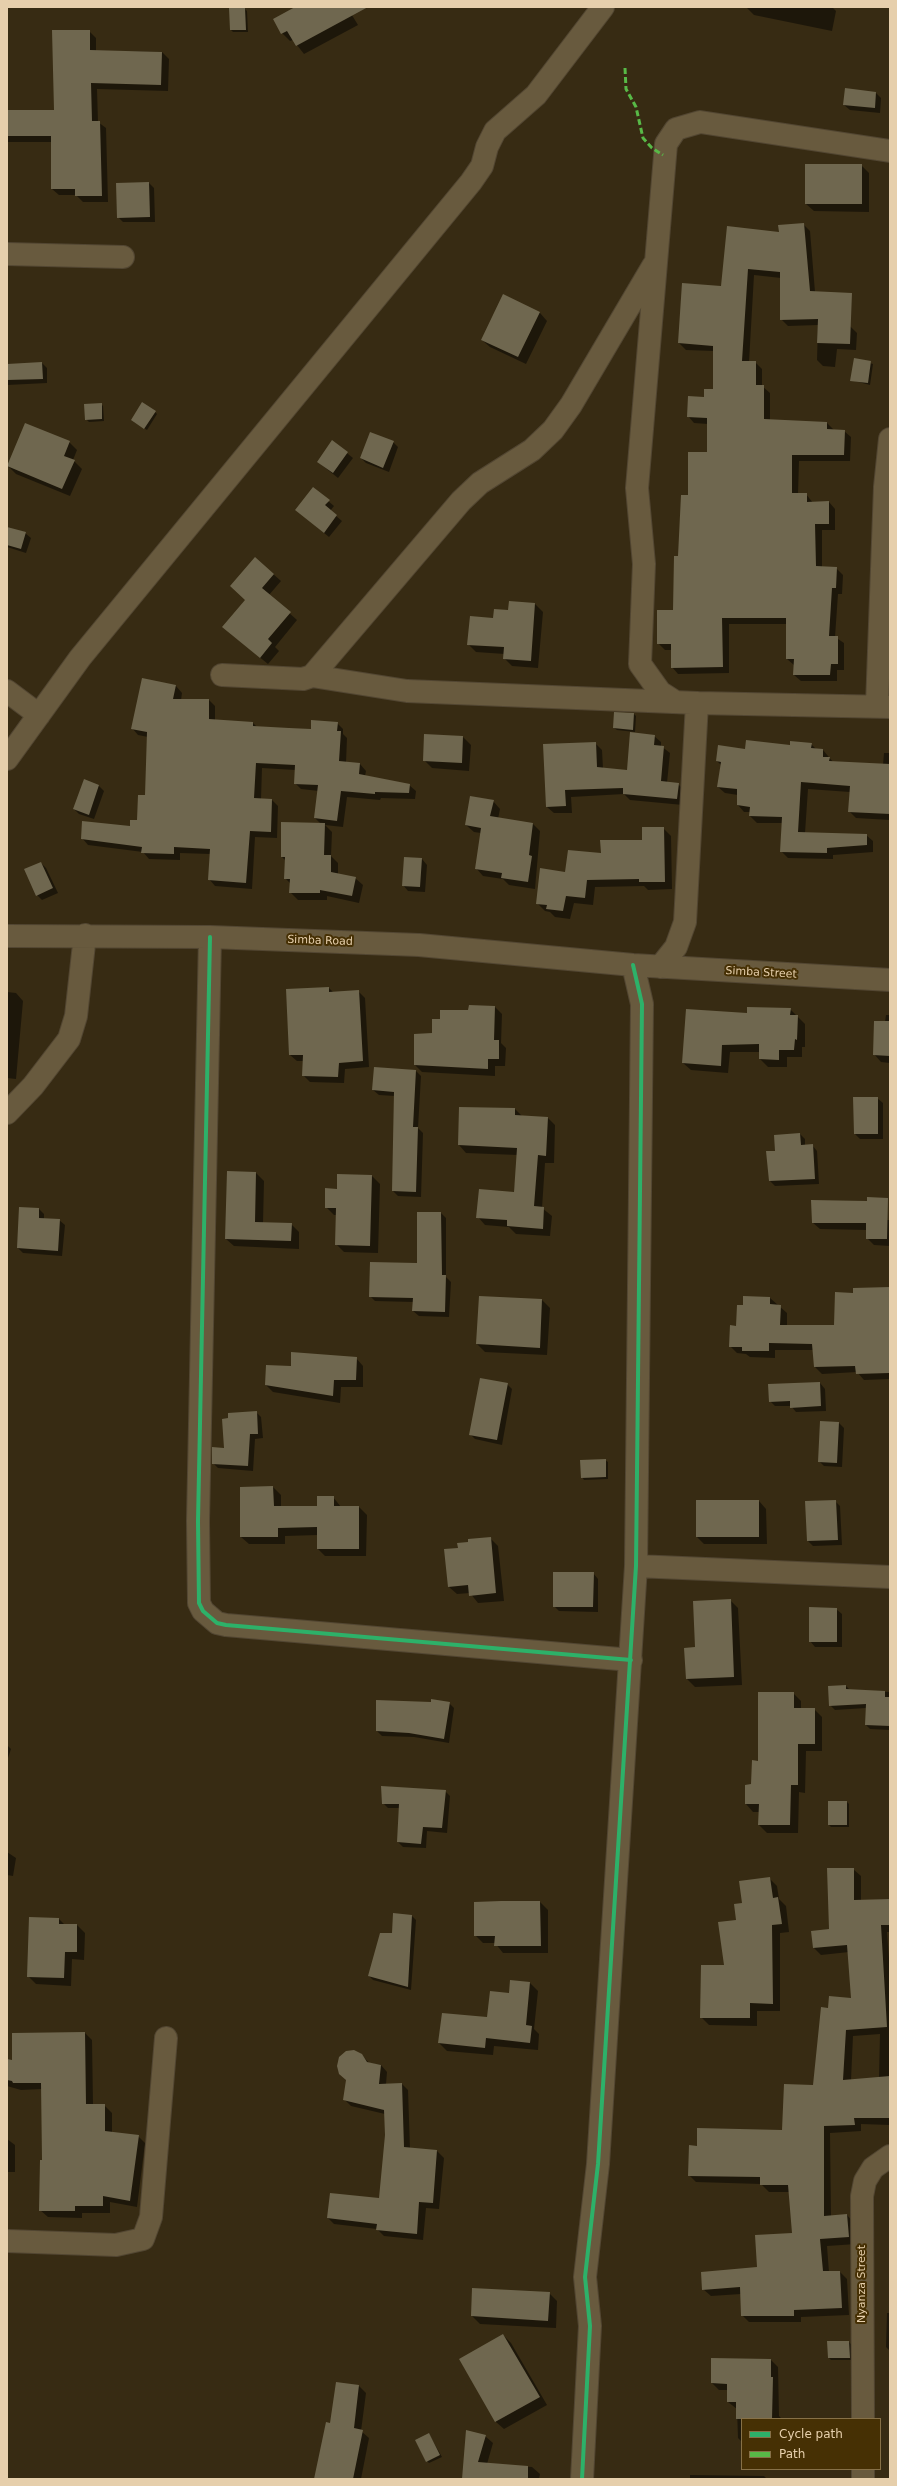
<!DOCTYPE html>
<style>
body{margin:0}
#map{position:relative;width:897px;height:2486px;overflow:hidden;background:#372b13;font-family:"DejaVu Sans",sans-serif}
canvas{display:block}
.frame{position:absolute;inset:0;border:8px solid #e6cfac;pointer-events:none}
.legend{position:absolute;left:741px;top:2418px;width:140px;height:52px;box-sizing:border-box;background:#463004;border:1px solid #867047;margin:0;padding:5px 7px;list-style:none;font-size:12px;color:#e6cfac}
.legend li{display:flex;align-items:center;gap:8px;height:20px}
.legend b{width:20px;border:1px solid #867047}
</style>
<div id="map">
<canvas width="897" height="2486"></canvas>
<div class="frame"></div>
<ul class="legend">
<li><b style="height:5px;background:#2db169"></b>Cycle path</li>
<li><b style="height:5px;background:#58b947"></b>Path</li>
</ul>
</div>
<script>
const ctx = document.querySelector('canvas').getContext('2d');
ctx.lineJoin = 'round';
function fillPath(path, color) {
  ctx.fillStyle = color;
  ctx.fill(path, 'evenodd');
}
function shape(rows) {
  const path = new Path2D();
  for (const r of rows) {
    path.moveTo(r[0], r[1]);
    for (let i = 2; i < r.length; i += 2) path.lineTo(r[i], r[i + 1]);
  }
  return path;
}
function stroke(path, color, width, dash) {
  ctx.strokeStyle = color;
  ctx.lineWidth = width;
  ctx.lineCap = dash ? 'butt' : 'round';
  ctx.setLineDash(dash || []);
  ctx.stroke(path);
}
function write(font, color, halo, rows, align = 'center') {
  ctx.font = font + ' "DejaVu Sans",sans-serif';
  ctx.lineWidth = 4;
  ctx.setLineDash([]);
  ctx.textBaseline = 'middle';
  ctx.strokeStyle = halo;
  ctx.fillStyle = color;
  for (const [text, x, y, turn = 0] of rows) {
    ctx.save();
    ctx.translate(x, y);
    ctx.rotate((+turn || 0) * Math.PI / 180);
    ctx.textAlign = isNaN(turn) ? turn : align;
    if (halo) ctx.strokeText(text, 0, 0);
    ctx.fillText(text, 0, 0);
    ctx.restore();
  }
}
fillPath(shape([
 [297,7,347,7,358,25,304,54,293,40,290,41,282,33],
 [832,7,836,11,832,31,754,15,747,8],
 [230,9,245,9,247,11,248,32,233,32,231,30],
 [89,31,96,38,96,51,162,52,169,59,168,91,97,89,98,122,106,128,108,202,83,202,76,195,59,195,52,189,52,142,7,142,7,111,55,111],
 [846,89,876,93,881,98,880,113,850,110,844,105],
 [861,165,869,173,869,212,814,211,806,204],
 [149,183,154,188,155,222,123,222,118,217],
 [803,224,810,231,815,292,857,333,856,350,837,349,835,367,823,366,817,360,818,325,788,326,781,319,781,278,754,275,749,362,755,362,762,369,762,386,770,393,770,421,827,423,834,430,844,431,851,437,850,461,799,461,798,494,806,494,813,503,829,502,835,509,835,530,822,530,822,567,836,568,843,575,842,594,838,594,835,637,844,643,844,670,837,670,837,681,801,681,794,675,794,665,787,659,787,624,729,624,729,673,678,674,672,667,672,650,665,650,658,643,674,611,679,557,689,496,708,453,708,424,694,423,688,416,714,390,714,351,686,350,679,343,722,287,780,233],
 [504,296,540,313,547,321,526,364,490,347,482,340],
 [855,359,873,364,870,385,851,380],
 [42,363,47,368,47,383,7,385,7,365],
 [101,404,103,406,104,421,89,422,86,419],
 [155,412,157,414,147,430,134,422],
 [69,442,77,450,73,460,82,469,70,496,16,474,8,466],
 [333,442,353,458,338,478,318,462],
 [393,442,398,447,389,472,366,463,361,458],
 [314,489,334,506,330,511,342,521,329,537,296,510],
 [7,528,25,533,31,538,26,553,7,547],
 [255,558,281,581,269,595,297,620,275,647,279,651,268,664,231,634,246,600],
 [535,604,543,612,538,668,512,666,504,658,505,654,476,652,468,644,494,619,509,612],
 [143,679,176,686,182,693,181,700,209,700,215,706,215,721,253,723,258,728,312,730,337,723,343,729,343,734,347,738,346,763,360,764,366,771,365,776,409,785,416,791,415,799,381,798,380,800,347,797,343,827,325,825,332,832,331,856,338,863,338,874,355,878,363,885,359,903,327,896,327,900,298,900,290,892,291,884,285,878,286,861,282,857,321,824,315,818,319,791,301,789,295,783,295,770,262,768,261,799,272,800,278,806,277,838,255,837,252,889,215,886,209,879,210,854,180,853,180,860,149,859,143,852,88,845,82,838,131,827,138,821,146,796,148,737,138,735,132,728],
 [634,714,636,716,635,732,617,730,614,728],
 [654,736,661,742,661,746,670,753,667,783,678,784,685,791,683,805,630,800,624,794,571,797,572,813,554,813,547,807,595,743,602,750,603,769,627,771],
 [463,737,471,745,469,771,432,768,424,760],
 [811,744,817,750,823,750,833,762,883,765,884,753,890,753,890,820,856,818,849,811,850,792,808,789,805,833,866,835,873,841,873,852,833,855,833,859,788,858,781,851,782,823,757,823,750,816,751,812,744,812,738,805,738,795,725,793,718,787,721,765,717,761,746,750],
 [84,780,99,786,104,791,94,819,79,814,74,809],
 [493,801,500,809,498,819,533,824,540,831,535,889,509,885,503,879,483,876,476,868,481,833,474,832,466,825],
 [663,828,671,836,672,889,648,890,644,886,595,887,593,905,574,903,570,919,555,917,550,912,545,911,537,903,566,873,602,854,643,840],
 [422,859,427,865,425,892,408,891,403,885],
 [41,863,46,868,58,893,42,900,37,895],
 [329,988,334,993,358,991,365,998,369,1067,345,1069,344,1083,310,1082,303,1075,304,1061,297,1061,290,1055],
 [7,992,16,993,23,1001,16,1079,7,1078],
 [495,1007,502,1014,501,1043,506,1048,505,1066,495,1066,495,1076,422,1072,415,1065,441,1020],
 [790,1009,805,1024,805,1047,802,1047,802,1057,787,1057,787,1067,768,1067,760,1059,760,1052,730,1052,728,1073,691,1070,683,1063,748,1014],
 [886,1015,890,1015,890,1063,881,1062,874,1054,885,1022],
 [416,1071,421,1076,418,1128,423,1133,421,1197,398,1196,393,1191,395,1096,379,1095,373,1090],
 [877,1098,883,1103,883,1139,860,1139,855,1134],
 [460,1108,515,1109,522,1116,548,1118,555,1125,554,1163,545,1163,542,1208,552,1216,550,1236,516,1234,509,1227,485,1225,478,1217,514,1193,518,1155,466,1153,459,1145],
 [800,1134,805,1139,805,1146,812,1145,817,1151,819,1184,775,1186,770,1181,776,1151],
 [228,1172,256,1173,264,1181,263,1223,291,1224,299,1232,299,1249,234,1246,226,1239],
 [372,1176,380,1184,378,1253,344,1252,336,1244,337,1215,334,1215,326,1207,338,1190],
 [39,1209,44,1214,44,1219,59,1220,65,1225,62,1256,23,1253,18,1248],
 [441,1213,446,1218,446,1277,451,1282,449,1317,419,1316,413,1311,414,1302,375,1301,370,1296,418,1264],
 [886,1220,890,1220,890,1246,874,1245,867,1238,867,1230,820,1229,812,1222],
 [890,1288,890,1379,864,1380,857,1372,822,1374,815,1367,814,1350,775,1350,775,1358,750,1357,746,1354,737,1353,730,1346,744,1306,770,1298,787,1313,787,1326,835,1326,854,1294,854,1289],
 [480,1297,542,1300,550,1308,547,1355,485,1352,477,1344],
 [356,1358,363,1366,363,1387,341,1387,340,1403,273,1392,266,1385,292,1367],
 [820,1383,825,1389,826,1411,796,1412,791,1406,775,1406,770,1401],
 [507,1384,512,1389,502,1445,475,1439,470,1434],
 [256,1412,261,1417,263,1438,255,1439,253,1471,218,1468,213,1463],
 [839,1423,844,1428,842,1467,824,1466,819,1461],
 [605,1460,608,1462,608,1479,584,1480,582,1477],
 [273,1487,281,1495,281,1507,318,1507,333,1497,341,1507,359,1507,367,1515,366,1556,325,1556,318,1549,318,1535,285,1536,285,1544,249,1544,241,1537],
 [759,1501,766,1509,767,1544,704,1544,697,1537],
 [835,1501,840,1506,842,1545,813,1546,808,1541],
 [490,1538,498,1546,504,1601,478,1603,470,1593,457,1594,449,1587,459,1549,469,1543],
 [593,1573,598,1579,598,1612,559,1611,554,1606],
 [730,1600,738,1608,742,1685,695,1687,687,1679,696,1648],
 [836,1609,842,1614,842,1647,815,1647,810,1641],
 [846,1686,850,1690,890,1692,890,1730,870,1729,866,1725,866,1708,835,1710,830,1705],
 [793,1693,801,1701,801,1709,814,1709,822,1717,822,1751,806,1751,805,1793,799,1792,798,1833,767,1833,759,1825,760,1812,753,1812,746,1804,759,1762],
 [449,1703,454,1708,449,1743,414,1737,382,1736,377,1731],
 [7,1745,11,1749,7,1761],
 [445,1791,450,1796,447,1833,427,1831,426,1848,403,1847,398,1842,400,1808,388,1808,383,1803],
 [847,1802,849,1804,849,1827,831,1827,829,1825],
 [7,1852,16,1858,13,1876,7,1875],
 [853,1869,861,1876,861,1901,890,1899,890,1932,887,1932,890,1972,890,2125,861,2124,861,2131,830,2133,831,2216,847,2215,854,2223,856,2244,827,2246,829,2272,840,2272,847,2279,849,2315,801,2317,801,2322,749,2322,742,2315,741,2294,711,2296,703,2289,758,2268,793,2234,790,2192,769,2192,761,2184,696,2182,689,2175,698,2147,783,2131,814,2086,829,2009,853,1999,849,1952,821,1955,814,1948,812,1932,830,1929],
 [880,2034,879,2078,851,2080,853,2036],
 [769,1878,777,1886,779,1899,786,1906,789,1932,780,1933,780,2011,757,2011,757,2026,709,2025,701,2017,725,1966,743,1904],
 [540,1902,548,1910,548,1953,503,1953,495,1943,483,1943,475,1935],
 [412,1916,416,1920,411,1990,373,1980,369,1976,393,1934],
 [59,1919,65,1925,77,1925,85,1933,84,1960,72,1959,71,1986,36,1984,28,1976],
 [530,1983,538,1991,534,2029,539,2034,538,2050,494,2046,493,2055,447,2051,439,2043,488,2018,509,1994],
 [85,2033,92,2040,93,2105,104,2105,112,2113,112,2133,138,2136,145,2143,137,2207,110,2202,110,2213,82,2213,82,2218,48,2217,40,2210,43,2161,42,2089,21,2090,7,2086,7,2060,13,2061],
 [362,2055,369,2063,381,2065,387,2072,386,2084,402,2084,408,2090,410,2149,437,2151,444,2158,439,2209,426,2208,423,2240,384,2236,377,2229,334,2224,328,2218,380,2199,386,2135,385,2114,351,2106,344,2099],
 [7,2139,15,2145,15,2172,7,2172],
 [549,2293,557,2301,556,2328,480,2324,472,2316],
 [887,2313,890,2313,890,2351,886,2347],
 [503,2335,511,2343,547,2405,504,2429,496,2422,460,2360],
 [849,2342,851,2344,852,2360,831,2360,829,2358],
 [771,2360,778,2367,779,2416,782,2419,742,2419,742,2442,738,2438,737,2409,728,2402,728,2390,719,2390,712,2383],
 [359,2386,366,2393,361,2431,369,2438,361,2479,315,2479,331,2425],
 [429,2434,442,2457,429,2463,427,2461],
 [485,2436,493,2443,487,2464,532,2467,540,2474,539,2479,463,2479],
 [690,2475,764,2476,767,2479,690,2479]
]), '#0007');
fillPath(shape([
 [295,7,368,7,296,46,287,31,281,34,273,19],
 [229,8,245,8,246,30,230,30],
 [52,30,90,30,90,50,162,52,161,85,91,83,92,121,100,121,102,196,75,196,75,189,51,189,51,136,7,136,7,110,54,110],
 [845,88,876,92,875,108,843,105],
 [805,164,862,164,862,204,805,204],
 [149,182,150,217,117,218,116,183],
 [804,223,810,291,852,293,850,344,817,343,818,319,780,320,780,272,748,269,742,361,756,361,756,385,764,385,764,419,827,422,827,429,845,430,844,455,792,455,792,493,807,493,807,502,829,501,829,524,815,524,816,566,837,567,836,588,832,588,829,636,838,636,838,664,831,664,830,675,793,675,794,659,786,659,786,618,722,618,723,667,671,668,671,644,657,644,657,610,673,610,674,556,678,556,681,495,688,495,688,452,707,452,707,418,687,417,688,396,704,397,704,389,713,389,713,346,678,343,682,283,721,286,727,226,779,232,778,225],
 [503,294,540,312,518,357,481,340],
 [854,358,871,361,868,383,850,381],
 [42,362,43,379,7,380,7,364],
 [142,402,156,411,144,429,131,420],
 [102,403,102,419,85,420,84,404],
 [25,423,70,441,64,456,75,460,62,489,7,466],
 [370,432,394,441,383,468,360,458],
 [332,440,348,452,333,473,317,462],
 [313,487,330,500,325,505,337,515,324,533,295,510],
 [7,527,26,532,21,549,7,545],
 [255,557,274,574,262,588,291,612,268,639,272,643,260,658,222,627,245,600,230,586],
 [509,601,535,603,531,661,503,659,504,647,467,645,470,616,493,618,494,609,508,610],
 [142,678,176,685,173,699,209,699,209,719,253,722,253,726,289,728,311,729,311,720,338,722,337,731,341,731,339,761,360,763,359,774,410,784,409,793,375,792,375,794,341,791,337,821,314,818,318,785,294,784,295,765,256,763,254,798,272,799,271,832,250,831,246,883,208,880,210,849,174,847,174,854,141,853,142,847,81,839,82,821,130,826,130,820,137,820,138,795,145,795,147,732,131,729],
 [614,712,634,713,633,730,613,728],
 [630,732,655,735,654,745,664,746,661,781,679,783,677,799,623,794,623,788,565,790,566,806,546,807,543,744,596,742,597,767,627,770],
 [424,734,463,736,462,763,423,761],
 [746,740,790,745,790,741,812,743,811,748,823,749,823,757,830,757,829,761,890,764,890,814,848,812,850,786,801,782,798,832,867,834,867,845,827,848,827,853,780,852,782,817,749,816,750,807,737,805,737,789,717,787,721,762,716,761,718,745,745,749],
 [84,779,99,785,89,815,73,809],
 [470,796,494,800,490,816,533,823,529,855,532,856,528,882,501,878,502,873,475,869,481,828,465,825],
 [281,822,325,823,324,855,331,855,331,872,356,877,352,896,320,890,320,893,289,893,290,879,284,879,285,857,281,857],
 [642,827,664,827,665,882,639,882,639,879,587,880,585,898,566,896,563,911,546,909,547,905,536,904,540,868,565,872,568,850,601,853,600,840,642,840],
 [404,857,422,858,420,887,402,886],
 [41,862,53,888,36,896,24,869],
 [329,987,329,992,359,990,363,1061,339,1063,338,1077,302,1076,303,1055,289,1055,286,989],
 [469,1005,495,1006,494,1040,499,1040,499,1059,488,1059,488,1069,414,1065,414,1034,432,1033,432,1019,440,1019,440,1010,468,1010],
 [747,1007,791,1008,790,1015,798,1015,797,1040,795,1039,794,1050,779,1050,779,1060,759,1059,759,1044,722,1045,721,1066,682,1063,686,1009,747,1013],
 [874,1021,890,1021,890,1056,873,1055],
 [374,1067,416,1070,413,1127,418,1127,416,1192,392,1191,394,1092,372,1090],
 [853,1097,878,1097,878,1134,854,1134],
 [459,1107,515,1108,515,1115,548,1117,546,1156,538,1155,534,1206,544,1207,543,1229,507,1226,507,1220,476,1218,479,1189,514,1192,517,1148,458,1145],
 [800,1133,801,1145,813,1144,815,1179,769,1181,766,1151,775,1151,774,1135],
 [227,1171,256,1172,255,1222,292,1223,291,1241,225,1239],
 [337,1174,372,1175,370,1246,335,1245,336,1208,325,1208,325,1188,337,1189],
 [867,1197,888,1198,887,1239,866,1239,866,1223,812,1223,811,1200,867,1201],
 [19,1207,39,1208,39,1218,60,1219,58,1251,17,1248],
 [417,1212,441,1212,442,1275,446,1275,445,1312,412,1311,413,1298,369,1297,370,1262,417,1263],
 [890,1287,889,1373,856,1374,855,1366,814,1367,812,1344,769,1343,769,1351,742,1351,742,1347,729,1347,730,1325,736,1326,737,1305,743,1305,743,1296,770,1297,770,1304,781,1305,780,1325,834,1325,835,1292,853,1293,853,1288],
 [479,1296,542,1299,540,1348,476,1344],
 [291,1352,357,1357,356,1380,334,1380,333,1396,265,1385,266,1365,291,1366],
 [480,1378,508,1383,497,1440,469,1435],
 [820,1382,821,1406,790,1408,790,1401,769,1402,768,1384],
 [257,1411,258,1434,250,1434,248,1466,212,1464,212,1447,224,1448,222,1419,228,1418,228,1413],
 [820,1421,839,1422,837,1463,818,1462],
 [606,1459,606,1477,581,1478,580,1460],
 [273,1486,274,1506,317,1506,317,1496,334,1496,334,1506,359,1506,359,1549,317,1549,317,1527,278,1528,278,1537,240,1537,240,1487],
 [696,1500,759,1500,759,1537,696,1537],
 [836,1500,838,1540,807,1541,805,1501],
 [491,1537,496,1593,469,1596,468,1585,448,1587,444,1549,458,1548,457,1543,468,1542,468,1539],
 [553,1572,594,1572,593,1607,553,1607],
 [731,1599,734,1677,686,1679,684,1648,695,1647,693,1601],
 [809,1607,837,1608,837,1642,809,1642],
 [846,1685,846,1689,885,1691,885,1697,890,1697,890,1726,865,1725,866,1704,829,1706,828,1686],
 [758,1692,794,1692,794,1708,815,1708,815,1744,798,1744,798,1785,791,1785,790,1825,758,1825,759,1804,745,1804,745,1785,751,1784,752,1760,758,1761],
 [431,1699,450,1702,444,1739,409,1733,376,1731,376,1700,431,1702],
 [381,1786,446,1790,442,1828,423,1827,421,1844,397,1842,399,1804,382,1804],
 [828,1801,847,1801,847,1825,828,1825],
 [827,1868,854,1868,854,1900,890,1899,890,1925,881,1925,887,2027,846,2030,843,2080,890,2076,890,2118,854,2118,855,2125,824,2126,824,2216,847,2214,849,2237,820,2239,823,2271,840,2271,842,2308,794,2310,794,2316,741,2316,740,2287,702,2290,701,2272,757,2267,755,2235,792,2233,788,2185,760,2185,760,2177,688,2176,689,2145,697,2146,697,2128,782,2130,784,2084,813,2085,821,2007,828,2008,829,1996,851,1998,847,1945,813,1948,811,1931,829,1929],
 [770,1877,773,1898,778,1897,782,1924,772,1925,773,2004,750,2003,750,2018,700,2018,701,1965,724,1965,718,1922,736,1920,734,1904,742,1903,739,1881],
 [501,1901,540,1901,541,1946,494,1946,495,1936,474,1936,474,1902],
 [393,1913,412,1915,408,1987,368,1976,380,1933,392,1933],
 [29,1917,59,1918,59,1924,77,1924,77,1952,65,1952,64,1978,27,1977],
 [510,1980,530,1982,526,2025,532,2026,530,2043,486,2038,485,2048,438,2043,442,2013,487,2017,490,1991,509,1993],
 [85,2032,86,2104,105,2104,105,2131,139,2135,130,2201,103,2196,103,2206,75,2206,75,2211,39,2211,40,2160,42,2160,41,2083,13,2083,12,2081,7,2080,7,2059,12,2060,12,2033],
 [354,2050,362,2054,367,2062,381,2065,379,2084,402,2083,404,2147,437,2150,433,2203,419,2202,417,2234,376,2230,377,2224,327,2218,330,2193,379,2198,385,2135,384,2110,343,2100,346,2080,339,2074,337,2066,339,2057,346,2051],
 [472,2288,550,2292,548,2321,471,2316],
 [503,2334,540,2397,495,2422,459,2359],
 [827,2341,849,2341,850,2358,828,2358],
 [711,2358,771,2359,771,2377,773,2377,772,2419,736,2419,736,2402,727,2402,727,2384,711,2383],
 [336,2382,359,2385,354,2428,363,2430,353,2479,314,2479,326,2422,330,2423],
 [466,2430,486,2435,478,2462,528,2466,528,2479,462,2479],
 [429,2433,440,2455,426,2462,415,2440]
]), '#6f674f');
const minor = shape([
 [7,254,123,257],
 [222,675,303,679,312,676,407,691,697,703,890,707],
 [312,676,461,501,480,483,532,450,553,430,571,405,653,266],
 [7,691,39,715],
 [674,701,660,692,640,664,644,564,637,488,666,144,676,129,700,122,890,151],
 [877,706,885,487,890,439],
 [7,759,80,658,471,182,482,166,487,147,495,131,536,95,603,7],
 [7,936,210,937,419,945,633,965,890,980],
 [210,937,198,1521,199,1603,203,1611,217,1623,226,1625,631,1660],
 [660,967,676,947,685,922,697,703],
 [7,1113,33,1086,69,1039,76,1016,85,935],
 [636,1566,890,1577],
 [7,2241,116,2245,143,2239,151,2217,166,2038],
 [863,2419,862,2196,865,2181,873,2168,890,2156],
 [863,2469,863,2479],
 [582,2479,590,2326,585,2277,598,2164,636,1566,642,1004,633,965]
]);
stroke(minor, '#524632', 24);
stroke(minor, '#685a3e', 22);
stroke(shape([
 [625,68,626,89,636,107,643,138,652,148,663,155]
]), '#58b947', 3, [6, 3]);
stroke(shape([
 [210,937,198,1521,199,1603,203,1611,217,1623,226,1625,631,1660],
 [582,2479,590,2326,585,2277,598,2164,636,1566,642,1004,633,965]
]), '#2db169', 4);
write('11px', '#e6cfac', '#463004', [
 ["Simba Road",320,941,2],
 ["Simba Street",761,973,3],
 ["Nyanza Street",862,2284,-90]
]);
</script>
